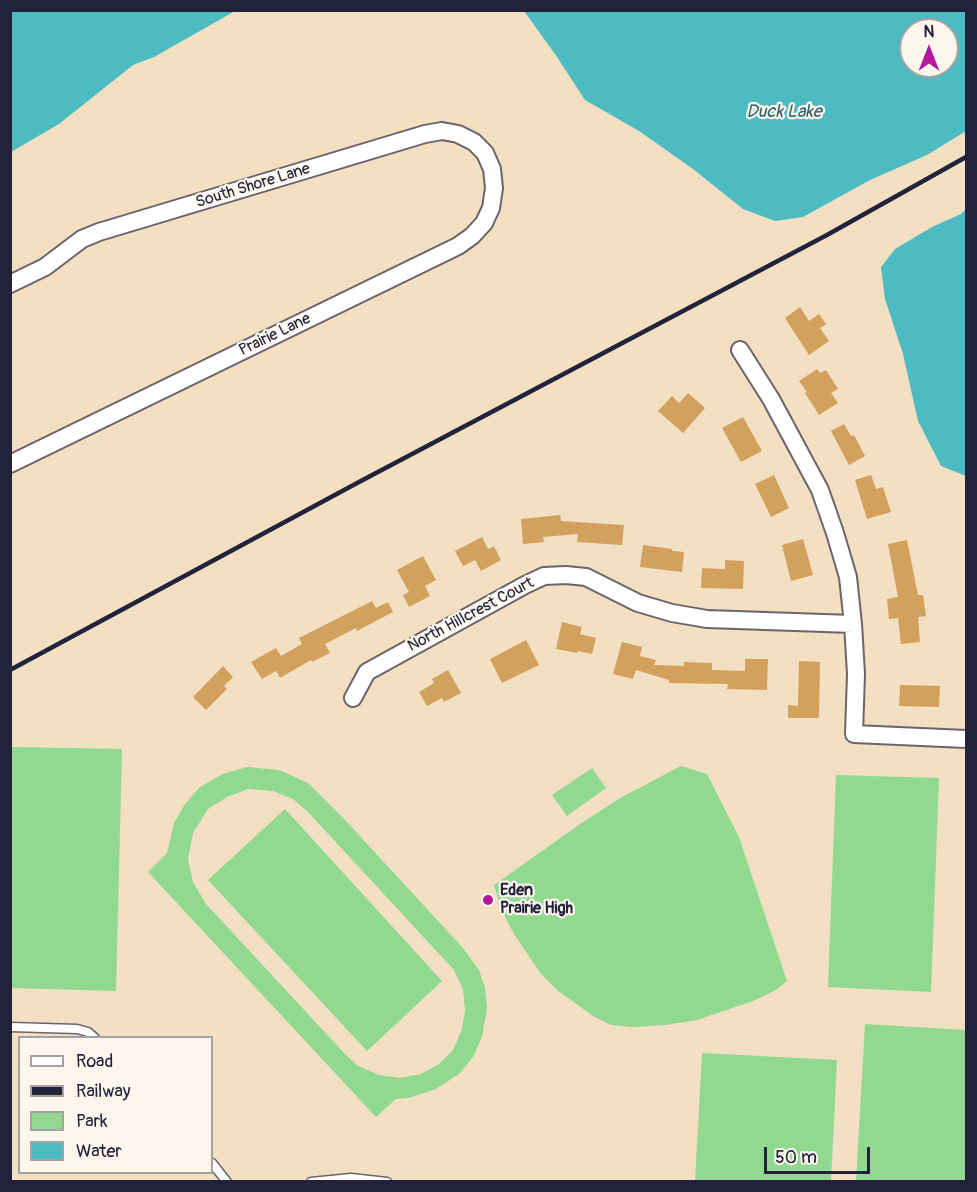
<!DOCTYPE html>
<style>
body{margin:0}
#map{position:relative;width:977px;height:1192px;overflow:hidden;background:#f3dfc2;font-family:Pangolin,sans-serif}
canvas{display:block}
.frame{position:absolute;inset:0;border:12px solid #22223b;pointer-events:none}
.legend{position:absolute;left:18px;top:1036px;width:195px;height:138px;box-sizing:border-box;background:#fbf7ec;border:2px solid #a4a2a5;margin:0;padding:8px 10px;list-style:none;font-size:18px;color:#22223b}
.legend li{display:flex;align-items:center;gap:12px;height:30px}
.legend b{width:30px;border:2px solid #a4a2a5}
.north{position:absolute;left:899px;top:18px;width:60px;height:60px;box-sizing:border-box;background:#fbf7ec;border:2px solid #a4a2a5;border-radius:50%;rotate:0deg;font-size:16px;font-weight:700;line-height:24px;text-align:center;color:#22223b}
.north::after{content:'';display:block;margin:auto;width:21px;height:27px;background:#b5179e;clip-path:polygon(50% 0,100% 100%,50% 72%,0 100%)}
.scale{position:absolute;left:764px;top:1147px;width:106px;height:27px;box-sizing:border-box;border:3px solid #22223b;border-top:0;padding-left:8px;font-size:18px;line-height:21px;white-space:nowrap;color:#22223b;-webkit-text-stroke:4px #fbf7ec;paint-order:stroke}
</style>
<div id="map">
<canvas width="977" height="1192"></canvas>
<div class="frame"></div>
<ul class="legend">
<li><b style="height:8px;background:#fff"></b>Road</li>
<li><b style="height:8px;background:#22223b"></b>Railway</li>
<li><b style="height:16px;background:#91d891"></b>Park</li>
<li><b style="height:16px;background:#4cbbc2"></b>Water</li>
</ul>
<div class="north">N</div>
<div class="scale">50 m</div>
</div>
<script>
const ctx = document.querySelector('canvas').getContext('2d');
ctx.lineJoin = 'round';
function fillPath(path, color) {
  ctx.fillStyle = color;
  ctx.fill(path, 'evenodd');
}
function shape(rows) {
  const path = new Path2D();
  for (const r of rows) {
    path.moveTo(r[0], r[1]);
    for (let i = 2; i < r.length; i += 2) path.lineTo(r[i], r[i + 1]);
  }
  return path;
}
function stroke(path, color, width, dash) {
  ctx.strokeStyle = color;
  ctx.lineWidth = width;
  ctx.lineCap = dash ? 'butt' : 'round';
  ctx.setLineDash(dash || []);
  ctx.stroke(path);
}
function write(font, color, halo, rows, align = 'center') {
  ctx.font = font + ' Pangolin,sans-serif';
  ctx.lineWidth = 4.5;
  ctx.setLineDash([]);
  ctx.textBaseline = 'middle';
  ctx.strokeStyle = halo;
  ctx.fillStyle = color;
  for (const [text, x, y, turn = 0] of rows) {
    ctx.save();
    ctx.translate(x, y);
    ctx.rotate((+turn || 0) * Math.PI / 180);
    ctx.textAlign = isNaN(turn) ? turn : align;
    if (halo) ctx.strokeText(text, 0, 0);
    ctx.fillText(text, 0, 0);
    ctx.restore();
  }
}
fillPath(shape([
 [11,747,122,749,116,991,11,988],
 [681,766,707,774,739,837,787,981,776,990,753,1001,697,1020,665,1025,634,1027,611,1025,593,1016,557,990,541,974,514,934,502,911,494,885,583,822,622,797],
 [247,767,279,770,308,783,345,820,463,948,479,970,485,988,487,1009,482,1037,473,1057,459,1074,436,1089,409,1098,396,1099,376,1117,148,872,167,853,174,823,185,804,200,787,223,774],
 [248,789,273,791,293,799,307,811,454,970,463,989,465,1011,462,1029,453,1050,439,1064,421,1074,399,1078,379,1075,358,1066,345,1054,206,904,193,882,188,859,193,833,208,809,227,797],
 [592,768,606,788,567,816,552,795],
 [836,775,939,778,931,992,828,987],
 [285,809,442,981,367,1051,208,880],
 [865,1024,966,1030,966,1181,856,1181],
 [702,1053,837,1060,831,1181,695,1181]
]), '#91d891');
fillPath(shape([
 [11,10,235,10,235,11,154,57,133,65,59,124,11,152],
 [524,11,966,11,966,131,927,155,870,180,803,217,775,221,743,209,693,169,639,131,585,100,557,57],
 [911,30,947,30,947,66,911,66],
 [966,209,966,476,941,466,918,421,903,354,885,299,881,267,895,249,932,227,961,214]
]), '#4cbbc2');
fillPath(shape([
 [800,307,809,321,819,314,826,324,820,328,829,341,809,355,785,318],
 [817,369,820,373,826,370,838,389,831,393,838,403,819,415,805,393,807,392,799,381],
 [688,393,705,408,683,433,658,411,672,396,679,403],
 [743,417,762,451,741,462,722,428],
 [844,424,851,436,854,435,865,456,849,465,831,431],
 [774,475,789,508,771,517,755,484],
 [871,475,876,489,883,487,891,512,867,519,855,480],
 [560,515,561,521,624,525,622,545,577,542,578,534,543,537,544,542,523,544,521,519],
 [482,537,488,549,494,546,501,560,481,571,475,560,463,566,455,551],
 [803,539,813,575,791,581,782,545],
 [907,540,918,595,923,595,926,616,918,617,920,642,901,644,898,618,889,619,887,599,898,597,888,544],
 [643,545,672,549,672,551,684,552,682,572,640,567],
 [423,556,436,580,425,586,430,596,409,607,403,595,409,592,397,570],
 [725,560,744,561,743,589,701,588,702,568,725,569],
 [372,601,376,608,388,602,393,612,357,631,356,628,325,644,330,653,312,662,311,660,280,678,276,671,262,679,251,662,276,648,281,656,302,644,299,638],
 [562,622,582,627,580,634,596,638,592,654,578,651,577,653,556,649],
 [526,640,539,665,502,683,490,659],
 [622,642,642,647,640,656,656,660,654,665,684,666,684,662,712,663,712,670,745,671,745,659,768,659,767,690,727,689,728,684,669,683,669,680,636,670,633,679,613,674],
 [799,661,820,662,819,718,788,718,788,705,798,706],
 [223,666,233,677,224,686,227,689,206,710,193,697],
 [448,670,461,693,444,702,442,698,427,706,419,692,434,683,432,679],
 [900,685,940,686,939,707,899,706]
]), '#d1a15d');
const lane = shape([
 [10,1027,77,1029,88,1032,95,1038],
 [212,1163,227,1182],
 [311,1182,351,1178,387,1182]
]);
const street = shape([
 [10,284,45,267,82,239,99,232,425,134,442,131,458,134,474,142,485,153,492,169,494,188,491,208,484,223,472,236,458,246,10,464],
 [740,350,771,399,820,490,835,533,848,577,853,624,856,674,854,734,966,739],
 [353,698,367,672,525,585,544,576,566,575,586,577,638,603,672,613,707,619,853,624]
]);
stroke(lane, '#6b646a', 11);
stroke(street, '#6b646a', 20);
stroke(lane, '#fff', 8);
stroke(street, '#fff', 16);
stroke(shape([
 [10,670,359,482,827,235,966,157]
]), '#22223b', 4.5);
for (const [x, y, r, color] of [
 [488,900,6,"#b5179e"]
]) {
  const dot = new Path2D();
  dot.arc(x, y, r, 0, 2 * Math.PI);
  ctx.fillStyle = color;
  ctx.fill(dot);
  stroke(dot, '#fbf7ec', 2);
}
write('16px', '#22223b', '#fbf7ec', [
 ["South Shore Lane",253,186,-17],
 ["Prairie Lane",275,335,-26],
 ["North Hillcrest Court",471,615,-28]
]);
write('bold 16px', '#22223b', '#fbf7ec', [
 ["Eden",500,891],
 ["Prairie High",500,909]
], 'left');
write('italic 18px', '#335f71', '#fbf7ec', [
 ["Duck Lake",784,112]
]);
</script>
